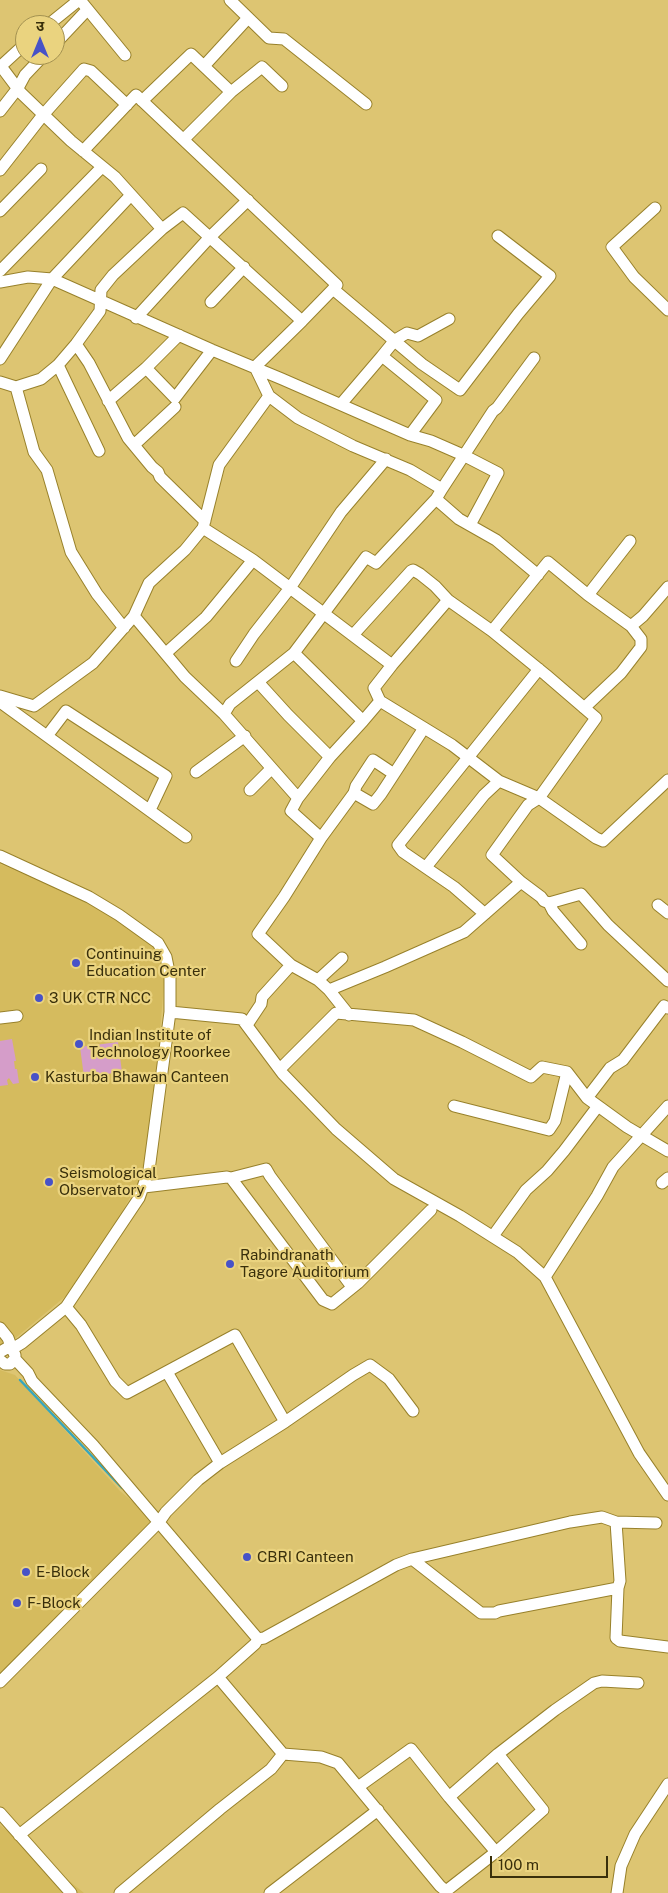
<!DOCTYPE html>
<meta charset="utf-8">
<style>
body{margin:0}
#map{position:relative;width:668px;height:1893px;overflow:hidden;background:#ddc572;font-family:"Public Sans","Noto Sans Devanagari",sans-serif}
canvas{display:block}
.north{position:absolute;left:15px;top:15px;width:50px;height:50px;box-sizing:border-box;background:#ead37f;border:1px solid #a39151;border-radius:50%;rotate:0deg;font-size:14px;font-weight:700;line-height:20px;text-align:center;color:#392f0b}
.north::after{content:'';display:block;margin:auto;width:18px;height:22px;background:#4752c7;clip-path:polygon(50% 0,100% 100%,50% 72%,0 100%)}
.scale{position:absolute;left:490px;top:1856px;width:118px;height:22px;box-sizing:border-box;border:2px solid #392f0b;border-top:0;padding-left:6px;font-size:15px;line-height:18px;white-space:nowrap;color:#392f0b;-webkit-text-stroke:4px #ead37f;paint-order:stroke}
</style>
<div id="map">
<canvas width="668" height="1893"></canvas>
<div class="north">उ</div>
<div class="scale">100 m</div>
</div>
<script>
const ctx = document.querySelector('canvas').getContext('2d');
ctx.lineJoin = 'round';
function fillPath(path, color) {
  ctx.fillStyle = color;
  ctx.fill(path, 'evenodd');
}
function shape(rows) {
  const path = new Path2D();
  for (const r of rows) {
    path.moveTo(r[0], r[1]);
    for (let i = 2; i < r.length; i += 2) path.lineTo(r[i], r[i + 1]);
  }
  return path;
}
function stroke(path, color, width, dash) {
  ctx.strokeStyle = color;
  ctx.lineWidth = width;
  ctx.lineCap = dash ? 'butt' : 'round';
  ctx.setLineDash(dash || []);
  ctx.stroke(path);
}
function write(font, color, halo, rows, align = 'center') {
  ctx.font = font + ' "Public Sans",sans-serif';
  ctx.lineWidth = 4.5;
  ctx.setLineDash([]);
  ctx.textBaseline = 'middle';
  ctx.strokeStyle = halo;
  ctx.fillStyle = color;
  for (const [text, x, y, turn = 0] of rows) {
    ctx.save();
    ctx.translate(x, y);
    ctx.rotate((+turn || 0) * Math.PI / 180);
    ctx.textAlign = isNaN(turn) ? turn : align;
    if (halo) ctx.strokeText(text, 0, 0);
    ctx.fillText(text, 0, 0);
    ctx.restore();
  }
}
fillPath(shape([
 [0,864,92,903,155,946,165,970,153,1119,141,1177,114,1227,73,1290,0,1351],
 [0,1370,15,1375,120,1491,133,1502,156,1530,0,1678],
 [0,1825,84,1893,0,1893]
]), '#d5bb5e');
fillPath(shape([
 [12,1039,16,1061,14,1061,15,1069,17,1069,19,1083,13,1084,9,1078,7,1080,8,1085,0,1086,0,1041],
 [118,1042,122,1072,84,1077,80,1047]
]), '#d59dc9');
stroke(shape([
 [20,1380,122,1488]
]), '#36a7be', 2.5);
const minor = shape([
 [80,0,125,55],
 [230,0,269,38,284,39,366,104],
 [48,25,79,0],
 [55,44,87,10],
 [0,65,21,93,71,141,115,177,162,229,183,213,302,321,255,367,269,396,219,465,203,528,185,550,149,583,134,616,93,663,34,706,0,696],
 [1,66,25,44],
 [204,66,248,18],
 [142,101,191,54,231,92],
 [0,111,18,88,25,75,44,55],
 [184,139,231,92,262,67,282,86],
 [83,151,136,95,337,285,302,321],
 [0,170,43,115,84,69,91,71,127,105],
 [655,208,612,247,634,277,668,310],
 [0,211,41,169],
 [0,271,102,167],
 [0,282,28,277,52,279,131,195],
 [333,289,422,364,460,390,518,314,550,276,498,236],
 [211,302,244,267],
 [136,318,210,237,248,200],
 [76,344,89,363,128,438,152,467,158,472,160,477,205,521],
 [382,356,395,340,407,333,418,336,449,319],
 [0,359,52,279,212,350,282,379,410,435,431,441,463,455,498,473,470,525],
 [58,365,99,451],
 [146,368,175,398,212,350],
 [0,382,16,387,41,379,58,365,76,344,100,311,101,290,113,275,162,229],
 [16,387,34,452,47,470,71,552,97,594,124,628],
 [269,396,298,418,353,446,410,470,442,489,436,499,459,519,496,540,538,575],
 [108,401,146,368,179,335],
 [341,404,382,356,436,400,410,435],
 [134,445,175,407],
 [442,489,493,411,497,408,534,358],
 [203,528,253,560,392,665,448,600,492,631,548,562,588,595,630,541],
 [588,595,631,626,643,616,668,587],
 [134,616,185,677,224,714,230,704,294,653,366,557,376,563,436,499],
 [353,635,411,571,413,570,420,574,435,586,448,600],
 [166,653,206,617,253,560],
 [294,653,363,721,380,701],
 [236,661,254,634,290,588,341,512,386,459],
 [392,665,374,688,380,701,452,745,499,781,539,798,596,718,546,675,492,631],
 [258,682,288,715,330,757],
 [0,702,186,837],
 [584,708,621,673,641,647,641,639,631,626],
 [224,714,298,798,330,757,363,721],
 [47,736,66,711,166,776,150,810],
 [196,772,245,736],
 [668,780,603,841,596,838,539,798,528,805,492,855,521,882,541,897,544,901,549,903,581,894,608,925,668,981],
 [250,790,271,769],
 [354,793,373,804,381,794,424,728],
 [298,798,291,811,321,838],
 [0,856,89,897,119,915,158,943,166,957,170,977,170,1012,149,1170,139,1198,66,1307,22,1343,12,1349,8,1338,0,1328],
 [426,867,484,795,499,781],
 [549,903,553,911,581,944],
 [658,905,668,913],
 [485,914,454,887,403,852,398,845,539,669],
 [318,980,342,958],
 [329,990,385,967,464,932,521,882],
 [170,1012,242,1019,283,1074,336,1129,394,1179,460,1216,517,1252,545,1277,639,1453,668,1495],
 [349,1015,329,990,318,980,291,965,258,934,284,897,321,838,354,793,356,786,373,760,394,774],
 [0,1018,17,1016],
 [247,1025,261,1004,262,997,291,965],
 [280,1069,336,1013,414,1020,462,1042,531,1077,542,1067,567,1072,587,1098,627,1127,668,1151],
 [587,1098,610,1068,623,1060,664,1006,668,1008],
 [454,1106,549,1130,555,1121,567,1072],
 [231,1178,323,1300,332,1304,358,1283,431,1210],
 [662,1183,668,1178],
 [144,1187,227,1177,231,1178,266,1169,270,1176,352,1287],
 [493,1236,526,1190,547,1171,564,1151,598,1106],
 [545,1277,597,1196,613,1167,668,1106],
 [66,1307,81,1325,115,1381,127,1393,235,1335,285,1422],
 [0,1352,7,1348,12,1349,15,1355,15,1359,10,1364,5,1364,0,1360],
 [15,1359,28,1373,32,1381,93,1445,258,1639],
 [167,1372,220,1463],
 [616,1522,620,1581,618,1588,616,1638,620,1641,668,1647],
 [412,1559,481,1613,495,1613,499,1611,618,1588],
 [218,1677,283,1754,321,1757,338,1763,440,1886,446,1891,496,1852,543,1810,498,1754],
 [0,1682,159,1522,166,1512,198,1480,220,1463,285,1422,353,1375,370,1365,389,1379,413,1411],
 [358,1787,411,1749,449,1797,496,1852],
 [449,1797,498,1754,555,1710,594,1683,602,1681,638,1683],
 [0,1813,71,1893],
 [19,1835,218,1677,255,1644,258,1639,264,1638,396,1565,412,1559,570,1522,602,1517,616,1522,656,1523],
 [120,1893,220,1809,271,1769,283,1754],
 [270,1893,378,1810],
 [617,1893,621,1866,635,1834,668,1784]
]);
stroke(minor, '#98812b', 13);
stroke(minor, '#fff', 11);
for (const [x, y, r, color] of [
 [76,963,5,"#4752c7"],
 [39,998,5,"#4752c7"],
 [79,1044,5,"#4752c7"],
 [35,1077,5,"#4752c7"],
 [49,1182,5,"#4752c7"],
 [230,1264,5,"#4752c7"],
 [247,1557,5,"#4752c7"],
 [26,1572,5,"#4752c7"],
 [17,1603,5,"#4752c7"]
]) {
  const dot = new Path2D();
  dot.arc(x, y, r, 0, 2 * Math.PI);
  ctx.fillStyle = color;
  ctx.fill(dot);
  stroke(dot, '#ead37f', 2);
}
write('15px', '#392f0b', '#ead37f', [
 ["Continuing",86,954],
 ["Education Center",86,971],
 ["3 UK CTR NCC",49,998],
 ["Indian Institute of",89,1035],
 ["Technology Roorkee",89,1052],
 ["Kasturba Bhawan Canteen",45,1077],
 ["Seismological",59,1173],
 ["Observatory",59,1190],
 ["Rabindranath",240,1255],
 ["Tagore Auditorium",240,1272],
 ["CBRI Canteen",257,1557],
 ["E-Block",36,1572],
 ["F-Block",27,1603]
], 'left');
</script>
